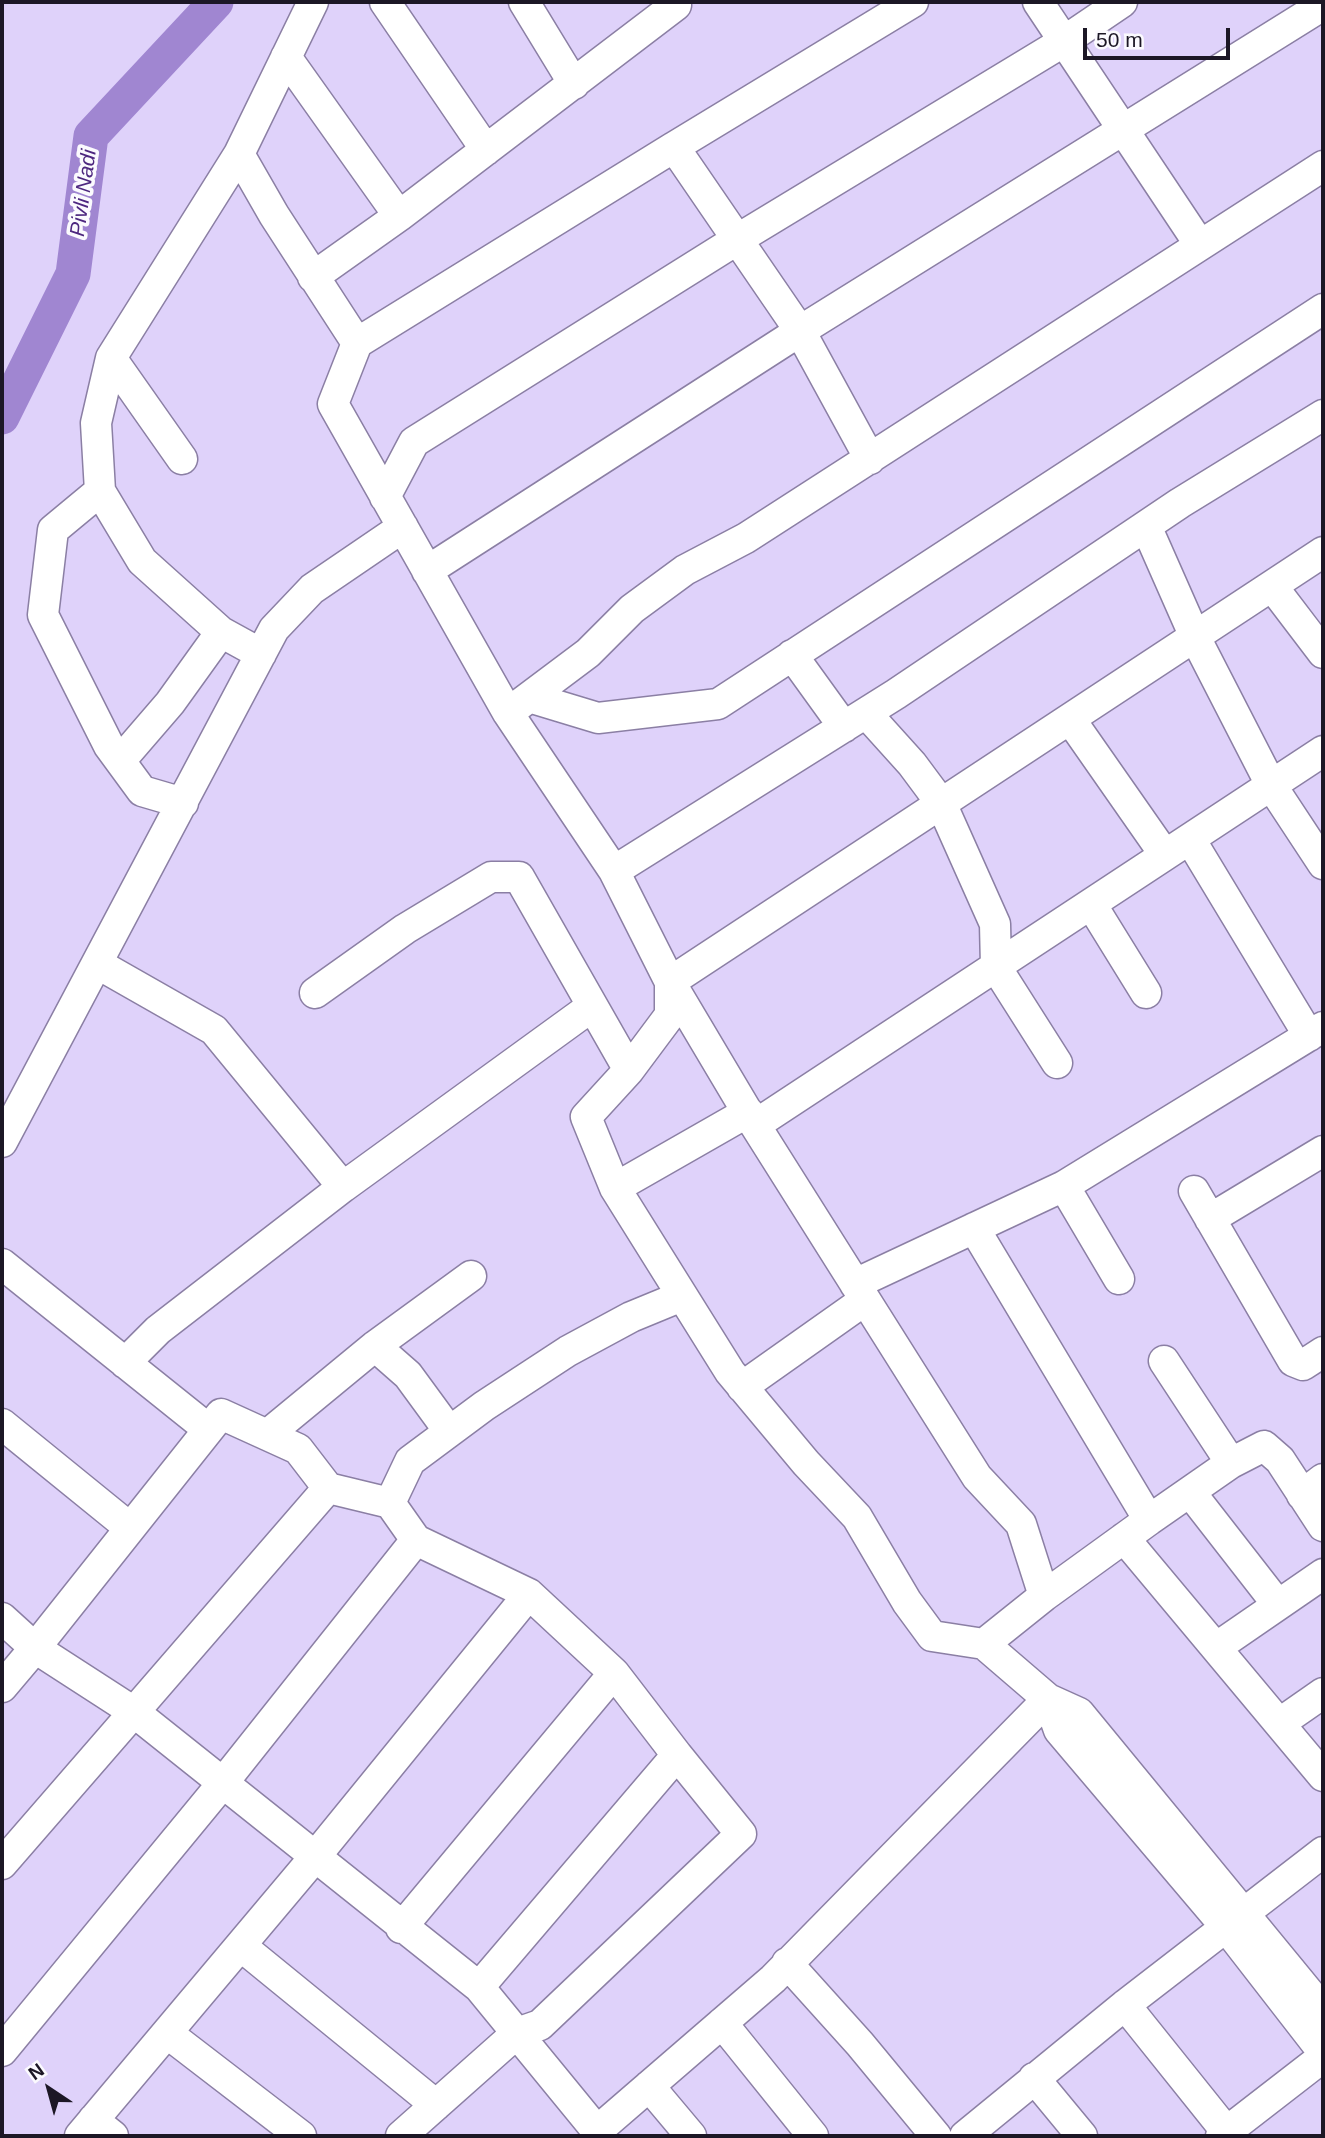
<!DOCTYPE html>
<style>
body{margin:0}
#map{position:relative;width:1325px;height:2138px;overflow:hidden;background:#dfd2fa;font-family:Helvetica,sans-serif}
canvas{display:block}
.frame{position:absolute;inset:0;border:4px solid #1c1725;pointer-events:none}
.north{position:absolute;left:14px;top:2054px;width:70px;height:70px;-webkit-text-stroke:5px #fbfafe;paint-order:stroke;rotate:324deg;font-size:19px;font-weight:700;line-height:28px;text-align:center;color:#1c1725}
.north::after{content:'';display:block;margin:auto;width:24px;height:32px;background:#1c1725;clip-path:polygon(50% 0,100% 100%,50% 72%,0 100%)}
.scale{position:absolute;left:1083px;top:28px;width:147px;height:32px;box-sizing:border-box;border:4px solid #1c1725;border-top:0;padding-left:9px;font-size:21px;line-height:24px;white-space:nowrap;color:#1c1725;-webkit-text-stroke:5px #fbfafe;paint-order:stroke}
</style>
<div id="map">
<canvas width="1325" height="2138"></canvas>
<div class="frame"></div>
<div class="north">N</div>
<div class="scale">50 m</div>
</div>
<script>
const ctx = document.querySelector('canvas').getContext('2d');
ctx.lineJoin = 'round';
function shape(rows) {
  const path = new Path2D();
  for (const r of rows) {
    path.moveTo(r[0], r[1]);
    for (let i = 2; i < r.length; i += 2) path.lineTo(r[i], r[i + 1]);
  }
  return path;
}
function stroke(path, color, width, dash) {
  ctx.strokeStyle = color;
  ctx.lineWidth = width;
  ctx.lineCap = dash ? 'butt' : 'round';
  ctx.setLineDash(dash || []);
  ctx.stroke(path);
}
function write(font, color, halo, rows, align = 'center') {
  ctx.font = font + ' Helvetica,sans-serif';
  ctx.lineWidth = 7;
  ctx.setLineDash([]);
  ctx.textBaseline = 'middle';
  ctx.strokeStyle = halo;
  ctx.fillStyle = color;
  for (const [text, x, y, turn = 0] of rows) {
    ctx.save();
    ctx.translate(x, y);
    ctx.rotate((+turn || 0) * Math.PI / 180);
    ctx.textAlign = isNaN(turn) ? turn : align;
    if (halo) ctx.strokeText(text, 0, 0);
    ctx.fillText(text, 0, 0);
    ctx.restore();
  }
}
stroke(shape([
 [2,417,73,274,91,136,216,2]
]), '#a086d1', 35);
const minor = shape([
 [313,2,239,154,274,215,357,343,333,404,508,713,614,871,670,982,755,1125,977,1477,1021,1524,1044,1596,984,1644],
 [385,2,486,150],
 [524,2,574,84],
 [913,2,674,147,800,331,1323,5],
 [1038,2,1200,245],
 [286,57,399,216],
 [313,277,399,216,676,5],
 [357,343,674,147],
 [111,358,96,423,100,491,142,561,221,632,261,654],
 [182,459,111,358,239,154],
 [100,491,53,530,43,615,109,746,142,791,183,803],
 [385,497,414,442,738,239,1063,42,1122,2],
 [1146,526,1195,637,1271,785,1323,864],
 [427,571,800,331,870,459],
 [1272,586,1323,653],
 [792,655,844,727],
 [532,698,598,718,718,704,1323,309],
 [508,713,588,653,632,609,685,570,746,538,1323,166],
 [866,713,912,764,941,803,995,924,996,967,1057,1063],
 [1070,719,1165,855],
 [120,761,170,703,221,632],
 [1190,839,1309,1036],
 [614,871,896,694,1180,503,1323,415],
 [1091,904,1146,993],
 [98,964,214,1030,343,1187],
 [670,982,670,1015,629,1070,586,1117,615,1188,730,1372,806,1463,857,1517,907,1602,932,1636,984,1644,1048,1699,1079,1713,1323,2010],
 [670,982,1323,552],
 [315,993,405,929,491,877,519,877,629,1070],
 [755,1125,1323,751],
 [2,1142,274,629,312,589,403,527],
 [1064,1186,1119,1279],
 [615,1188,748,1112],
 [1194,1191,1293,1361,1303,1365,1323,1352],
 [1210,1219,1323,1151],
 [974,1228,1149,1520,1044,1596],
 [2,1264,208,1429],
 [855,1284,1064,1186,1323,1027],
 [375,1346,408,1375,449,1431],
 [125,1363,158,1330,343,1187,591,1007],
 [742,1387,865,1300],
 [2,1424,130,1528],
 [267,1435,375,1346,471,1276],
 [1231,1463,1264,1446,1280,1460,1323,1526],
 [1190,1492,1278,1605],
 [1302,1495,1323,1479],
 [390,1503,410,1461,484,1406,568,1351,631,1317,682,1296],
 [1149,1520,1231,1463,1164,1361],
 [1124,1538,1323,1776],
 [2,1618,35,1648,2,1687],
 [1217,1647,1323,1574],
 [1048,1699,1059,1730,1226,1927,1323,2052],
 [1280,1723,1323,1693],
 [2,1864,134,1712,328,1488,298,1449,221,1414,35,1648,134,1712,479,1987,597,2131,773,1979,1048,1699],
 [401,1928,614,1673,529,1594],
 [241,1946,436,2105],
 [787,1963,860,2044,936,2136],
 [479,1987,677,1755,614,1673],
 [1125,2005,1230,2136],
 [722,2023,813,2136],
 [167,2033,301,2136],
 [2,2051,222,1784,416,1540,390,1503,328,1488],
 [1034,2078,1082,2136],
 [649,2086,691,2136],
 [93,2120,113,2136],
 [80,2136,314,1858,529,1594,416,1540],
 [401,2136,517,2033,540,2025,741,1834,677,1755],
 [965,2136,1125,2005,1323,1852],
 [1221,2136,1323,2057]
]);
stroke(minor, '#8b7fa4', 33);
stroke(minor, '#fff', 30);
write('italic 21px', '#4d277f', '#fbfafe', [
 ["Pivli Nadi",84,193,-82]
]);
</script>
